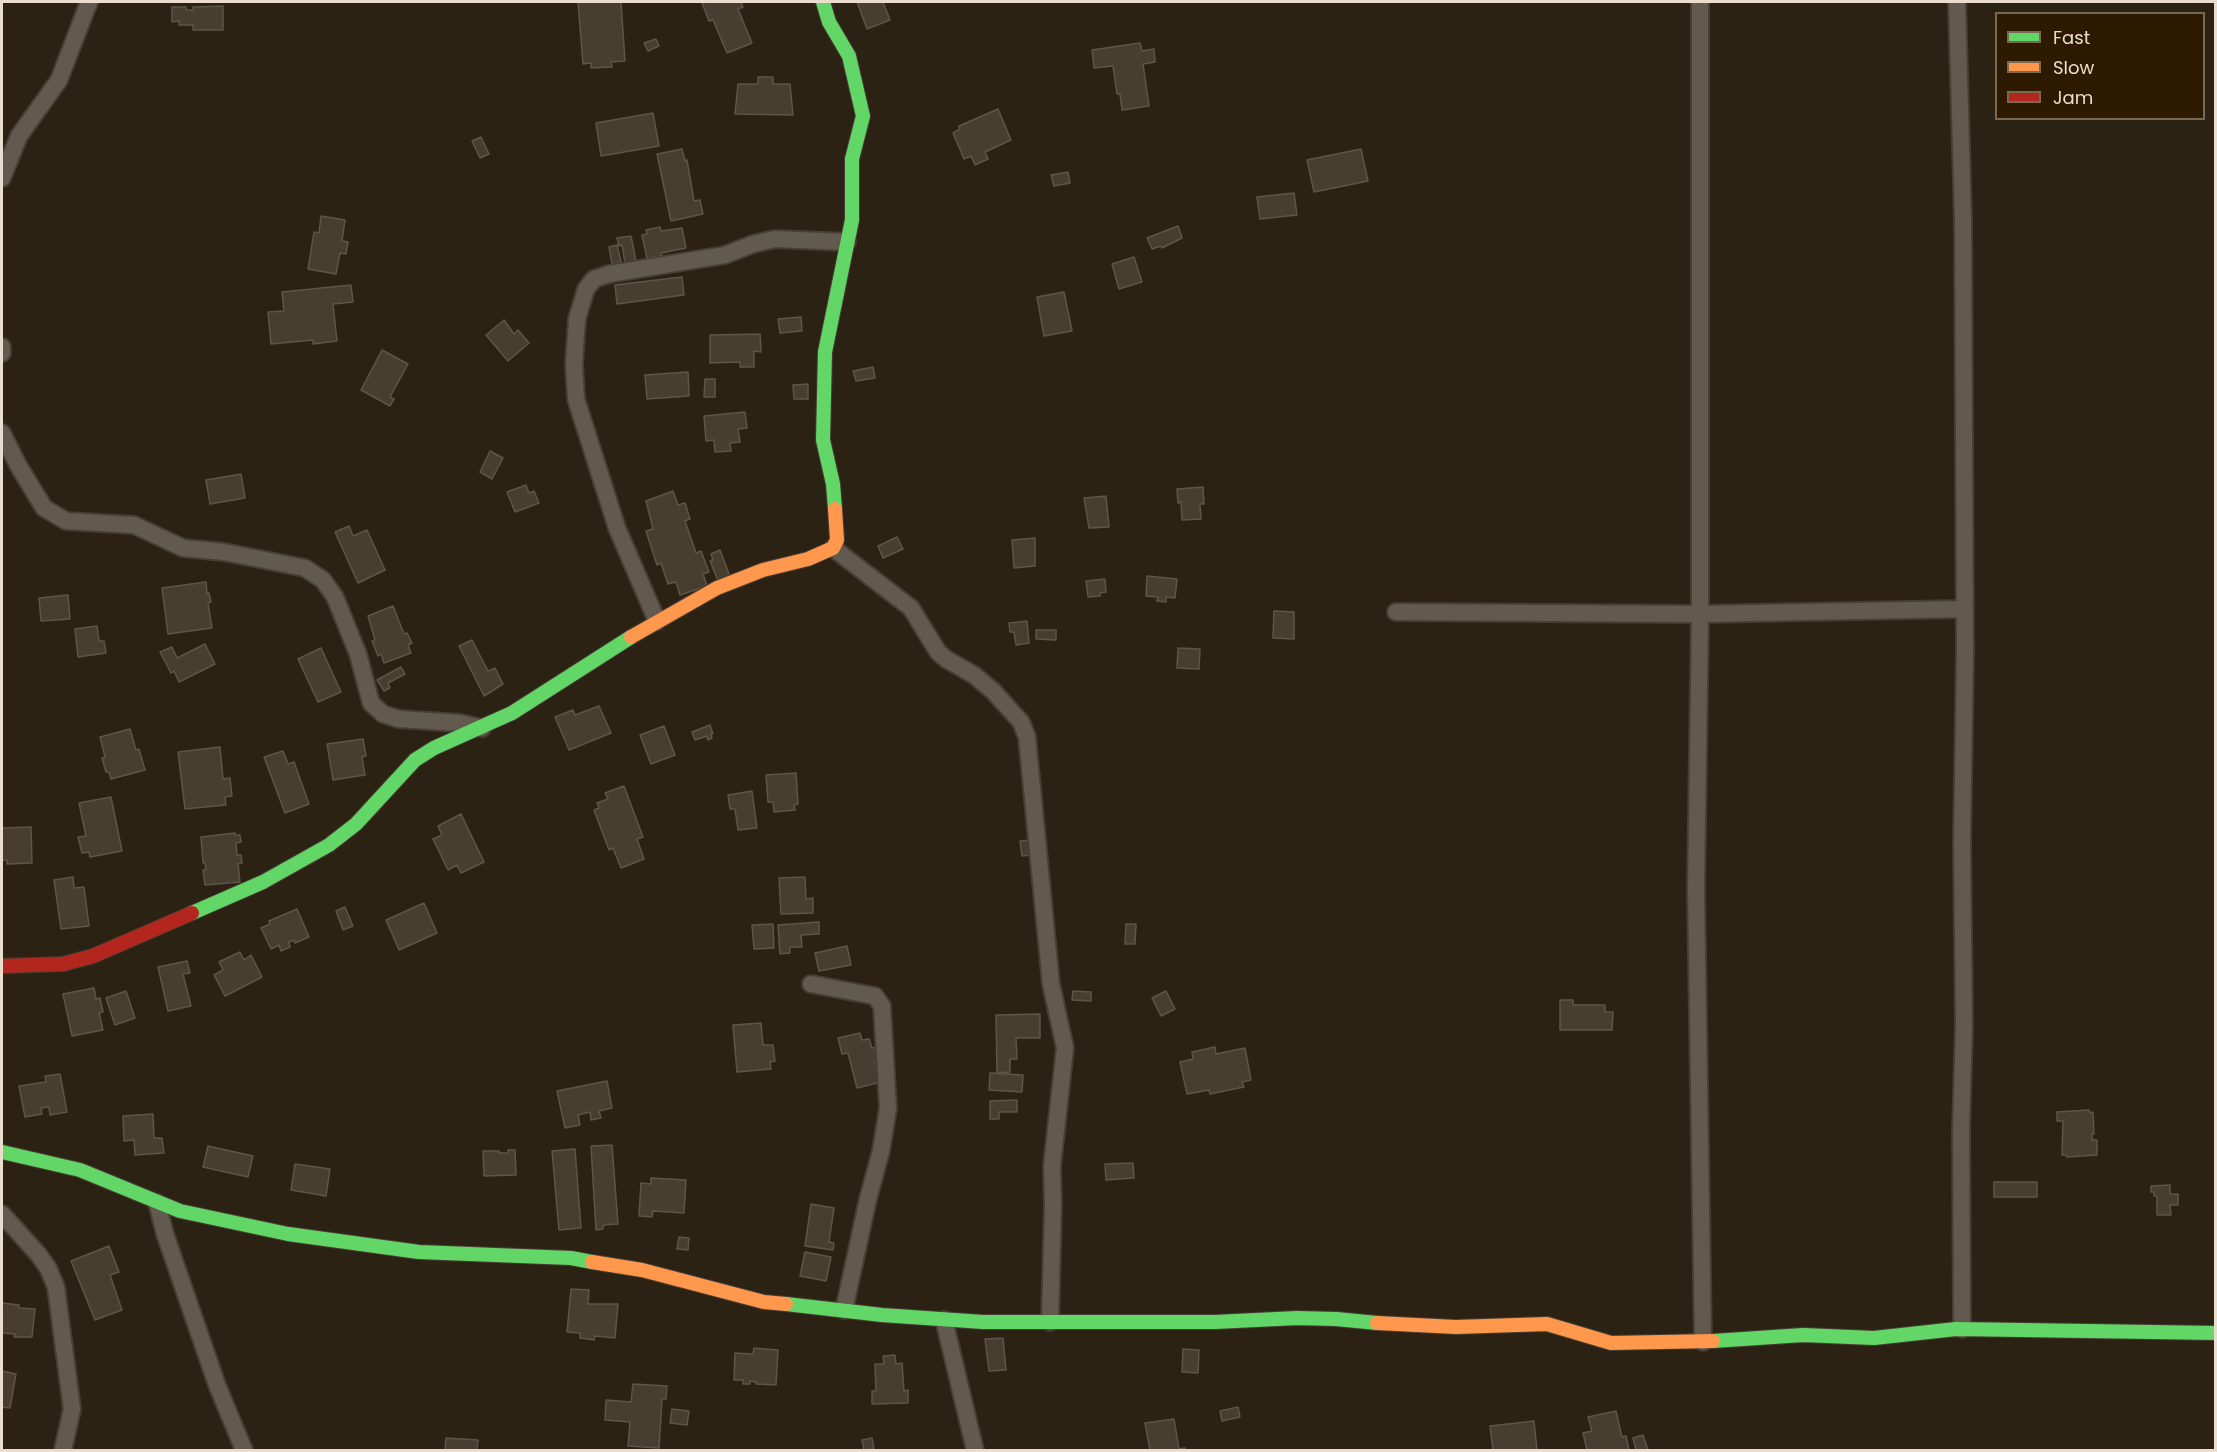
<!DOCTYPE html>
<style>
body{margin:0}
#map{position:relative;width:2217px;height:1452px;overflow:hidden;background:#2c2214;font-family:Poppins,sans-serif}
canvas{display:block}
.frame{position:absolute;inset:0;border:3px solid #eaddce;pointer-events:none}
.legend{position:absolute;left:1995px;top:12px;width:210px;height:108px;box-sizing:border-box;background:#2d1a01;border:2px solid #796853;margin:0;padding:8px 10px;list-style:none;font-size:18px;color:#eaddce}
.legend li{display:flex;align-items:center;gap:12px;height:30px}
.legend b{width:30px;border:2px solid #796853}
</style>
<div id="map">
<canvas width="2217" height="1452"></canvas>
<div class="frame"></div>
<ul class="legend">
<li><b style="height:8px;background:#63d668"></b>Fast</li>
<li><b style="height:8px;background:#ff974d"></b>Slow</li>
<li><b style="height:8px;background:#b3261e"></b>Jam</li>
</ul>
</div>
<script>
const ctx = document.querySelector('canvas').getContext('2d');
ctx.lineJoin = 'round';
function fillPath(path, color) {
  ctx.fillStyle = color;
  ctx.fill(path, 'evenodd');
}
function shape(rows) {
  const path = new Path2D();
  for (const r of rows) {
    path.moveTo(r[0], r[1]);
    for (let i = 2; i < r.length; i += 2) path.lineTo(r[i], r[i + 1]);
  }
  return path;
}
function stroke(path, color, width, dash) {
  ctx.strokeStyle = color;
  ctx.lineWidth = width;
  ctx.lineCap = dash ? 'butt' : 'round';
  ctx.setLineDash(dash || []);
  ctx.stroke(path);
}
const building = shape([
 [578,2,621,2,625,61,611,62,612,67,591,68,591,63,583,64,578,2],
 [705,2,741,2,743,7,738,9,752,43,727,53,713,20,709,21,702,3,705,2],
 [857,2,883,2,890,20,867,29,857,2],
 [223,6,223,30,193,30,193,25,179,25,179,21,172,22,172,7,186,7,186,10,193,10,193,7,223,6],
 [656,39,659,46,648,51,644,43,656,39],
 [1140,43,1142,51,1154,49,1155,62,1143,64,1149,106,1122,110,1120,94,1117,94,1113,66,1094,68,1092,50,1140,43],
 [758,77,773,77,773,84,790,84,793,115,735,114,738,84,758,84,758,77],
 [998,109,1011,140,985,152,988,159,975,165,971,156,964,159,953,133,960,129,959,126,998,109],
 [653,113,659,146,601,156,596,123,653,113],
 [481,137,489,154,480,158,472,141,481,137],
 [682,149,685,161,687,160,694,201,700,200,703,214,671,221,657,154,682,149],
 [1361,149,1368,181,1314,192,1307,160,1361,149],
 [1068,172,1070,183,1054,186,1051,175,1068,172],
 [1294,193,1297,215,1260,219,1257,197,1294,193],
 [321,216,345,220,342,241,348,242,346,254,340,253,336,274,308,269,314,232,319,233,321,216],
 [1178,226,1182,238,1162,248,1161,246,1152,249,1147,238,1178,226],
 [660,227,661,231,682,228,686,248,661,253,662,256,647,258,642,235,647,234,646,230,660,227],
 [631,236,636,261,625,263,622,245,619,246,617,238,631,236],
 [617,245,621,262,612,264,609,247,617,245],
 [1134,257,1142,282,1119,289,1112,264,1134,257],
 [682,277,684,295,617,304,615,285,682,277],
 [351,285,353,302,333,304,337,341,313,344,313,340,271,344,268,312,284,311,282,292,351,285],
 [1064,292,1072,331,1044,336,1037,297,1064,292],
 [801,317,802,331,780,333,778,319,801,317],
 [504,320,514,334,518,330,529,343,508,361,486,335,504,320],
 [760,334,761,352,754,351,754,367,740,367,740,362,710,363,710,335,760,334],
 [382,350,408,364,390,397,394,399,390,406,361,390,382,350],
 [873,367,875,378,856,381,853,371,873,367],
 [688,372,689,396,647,399,645,375,688,372],
 [705,379,715,379,715,397,704,397,705,379],
 [808,384,808,399,794,399,793,385,808,384],
 [745,412,747,428,738,429,740,442,730,443,731,451,715,452,714,440,706,441,704,416,745,412],
 [490,451,503,458,492,479,480,472,490,451],
 [241,474,245,498,210,504,206,480,241,474],
 [526,485,529,493,534,491,539,503,515,512,507,492,526,485],
 [1203,487,1204,504,1200,504,1201,519,1182,520,1181,502,1178,503,1177,489,1203,487],
 [673,491,678,505,685,503,690,519,685,521,696,553,701,551,709,572,703,574,707,586,680,595,676,582,668,584,661,563,657,565,646,531,653,529,646,501,673,491],
 [1106,496,1109,527,1089,528,1084,498,1106,496],
 [349,526,353,536,367,530,385,570,358,583,335,532,349,526],
 [897,537,903,549,883,558,878,546,897,537],
 [1035,538,1035,566,1014,568,1012,540,1035,538],
 [720,550,731,579,719,583,710,561,713,560,711,554,720,550],
 [1147,576,1177,579,1175,598,1166,597,1166,602,1157,601,1158,597,1146,596,1147,576],
 [1105,579,1106,592,1100,593,1100,596,1088,597,1086,581,1105,579],
 [206,582,207,594,209,593,211,602,208,603,212,628,168,634,162,588,206,582],
 [68,595,70,619,41,621,39,598,68,595],
 [393,606,404,634,407,633,412,643,408,645,411,653,384,663,381,654,378,656,372,641,375,640,368,616,393,606],
 [1274,611,1294,612,1294,639,1273,638,1274,611],
 [1027,621,1029,643,1016,645,1014,632,1010,632,1009,623,1027,621],
 [97,626,99,641,104,641,106,653,78,657,75,629,97,626],
 [1036,630,1056,630,1056,640,1036,639,1036,630],
 [472,640,488,671,495,668,503,684,484,696,459,646,472,640],
 [205,644,215,664,179,682,174,671,171,673,160,652,172,647,177,658,205,644],
 [321,648,341,692,318,702,298,659,321,648],
 [1178,648,1200,649,1199,669,1177,668,1178,648],
 [401,667,405,674,388,683,390,688,384,691,377,680,401,667],
 [599,706,611,733,569,750,555,717,573,710,575,715,599,706],
 [710,725,713,734,711,734,712,738,708,740,707,736,695,740,692,732,710,725],
 [664,726,675,755,651,764,640,735,664,726],
 [130,729,136,750,139,749,145,770,111,779,109,772,106,772,102,758,105,757,100,737,130,729],
 [363,739,366,756,362,757,365,775,333,780,327,744,363,739],
 [220,747,223,779,230,778,232,796,225,797,226,805,185,809,178,752,220,747],
 [283,751,288,764,294,762,309,804,285,813,264,757,283,751],
 [796,773,798,804,794,805,795,810,774,812,773,802,768,802,766,775,796,773],
 [624,786,643,837,637,839,644,859,621,868,613,848,609,850,594,810,599,808,597,803,608,799,605,793,624,786],
 [752,791,757,828,738,830,735,809,730,809,728,795,752,791],
 [111,797,122,851,90,857,89,852,82,853,78,837,86,836,79,803,111,797],
 [461,814,484,862,461,873,457,865,448,870,433,839,442,835,438,826,461,814],
 [31,827,32,863,7,864,7,860,2,860,2,828,31,827],
 [235,833,235,835,240,835,241,842,236,843,237,855,241,855,242,863,238,864,240,882,205,885,203,870,206,870,205,863,203,863,201,837,235,833],
 [1030,840,1032,855,1022,856,1020,841,1030,840],
 [73,877,74,888,84,887,89,926,61,929,54,880,73,877],
 [805,877,806,899,813,898,813,913,781,914,779,878,805,877],
 [424,903,437,933,399,950,386,920,424,903],
 [345,907,353,926,343,930,336,911,345,907],
 [297,909,309,937,295,943,294,940,289,942,290,947,281,951,279,945,271,949,261,928,270,924,269,921,297,909],
 [819,922,819,934,801,935,802,947,790,947,790,953,780,954,778,925,819,922],
 [773,924,774,948,754,949,752,925,773,924],
 [1126,924,1136,924,1135,944,1125,944,1126,924],
 [847,946,851,965,819,971,815,953,847,946],
 [240,952,244,960,251,955,262,977,225,996,214,975,223,970,219,962,240,952],
 [187,961,190,973,183,974,191,1006,168,1011,158,967,187,961],
 [94,988,96,999,100,998,103,1012,99,1013,103,1030,72,1036,63,994,94,988],
 [126,991,135,1018,115,1025,106,998,126,991],
 [1073,991,1091,992,1091,1001,1072,1000,1073,991],
 [1166,991,1175,1009,1161,1016,1152,998,1166,991],
 [1560,1000,1573,1000,1573,1005,1605,1005,1605,1012,1613,1012,1612,1030,1560,1030,1560,1000],
 [1040,1014,1040,1038,1016,1038,1017,1059,1010,1059,1010,1072,997,1073,996,1015,1040,1014],
 [761,1023,763,1045,773,1045,775,1061,770,1062,771,1069,737,1072,733,1025,761,1023],
 [860,1033,862,1040,869,1039,872,1048,878,1047,881,1060,875,1061,881,1082,857,1088,848,1053,842,1054,838,1038,860,1033],
 [1215,1047,1216,1054,1245,1048,1251,1080,1242,1082,1244,1087,1210,1094,1209,1090,1187,1094,1180,1062,1193,1059,1192,1052,1215,1047],
 [990,1073,1023,1075,1022,1092,989,1090,990,1073],
 [60,1074,67,1112,50,1115,49,1107,41,1108,42,1114,25,1117,19,1086,46,1082,45,1076,60,1074],
 [607,1081,612,1108,599,1111,601,1118,591,1120,590,1112,578,1115,580,1125,565,1128,557,1091,607,1081],
 [1017,1100,1017,1112,999,1112,999,1119,990,1119,990,1101,1017,1100],
 [2089,1110,2090,1113,2093,1112,2094,1134,2092,1134,2092,1140,2097,1140,2097,1155,2067,1157,2066,1155,2062,1155,2063,1121,2057,1121,2057,1112,2089,1110],
 [153,1114,154,1138,162,1138,164,1153,135,1155,134,1140,124,1141,123,1116,153,1114],
 [612,1145,618,1224,603,1225,603,1229,596,1230,591,1146,612,1145],
 [208,1146,253,1156,248,1177,203,1167,208,1146],
 [575,1149,581,1228,559,1230,552,1151,575,1149],
 [508,1150,515,1150,516,1175,484,1176,483,1151,499,1151,499,1153,508,1153,508,1150],
 [1133,1163,1134,1178,1106,1180,1105,1164,1133,1163],
 [295,1164,330,1169,326,1196,291,1190,295,1164],
 [651,1178,686,1180,684,1213,653,1211,652,1217,639,1216,641,1183,651,1184,651,1178],
 [1994,1182,2037,1182,2037,1197,1994,1197,1994,1182],
 [2170,1185,2170,1194,2178,1194,2178,1205,2170,1205,2171,1215,2157,1215,2157,1196,2154,1196,2154,1192,2151,1192,2151,1186,2170,1185],
 [811,1204,834,1208,829,1242,834,1243,833,1250,805,1246,811,1204],
 [679,1237,689,1238,688,1250,677,1249,679,1237],
 [109,1246,119,1272,110,1275,122,1310,95,1320,71,1261,109,1246],
 [805,1252,831,1257,826,1281,800,1276,805,1252],
 [571,1289,589,1290,588,1304,618,1304,615,1338,595,1336,594,1340,580,1338,580,1333,567,1332,571,1289],
 [2,1303,19,1305,19,1308,35,1309,32,1337,14,1337,15,1334,2,1333,2,1303],
 [1003,1338,1006,1370,989,1371,985,1339,1003,1338],
 [754,1348,778,1350,776,1385,756,1384,756,1382,750,1381,750,1384,743,1384,743,1380,734,1380,735,1353,753,1354,754,1348],
 [1183,1349,1199,1350,1198,1373,1182,1372,1183,1349],
 [895,1355,896,1364,902,1363,904,1391,908,1390,908,1403,872,1404,872,1391,876,1391,875,1364,884,1364,883,1356,895,1355],
 [2,1371,16,1374,10,1408,2,1407,2,1371],
 [633,1384,667,1386,666,1399,662,1399,659,1448,628,1446,630,1422,605,1420,606,1400,631,1402,633,1384],
 [1238,1407,1240,1417,1222,1421,1220,1411,1238,1407],
 [672,1409,689,1411,687,1425,670,1423,672,1409],
 [1616,1411,1622,1437,1626,1436,1629,1450,1587,1450,1583,1433,1592,1431,1588,1417,1616,1411],
 [1174,1419,1179,1449,1185,1448,1186,1450,1150,1450,1145,1423,1174,1419],
 [1534,1421,1537,1450,1493,1450,1490,1426,1534,1421],
 [1643,1435,1648,1450,1636,1450,1633,1438,1643,1435],
 [446,1438,478,1440,477,1450,445,1450,446,1438],
 [872,1438,874,1449,864,1450,862,1440,872,1438]
]);
fillPath(building, '#483e30');
stroke(building, '#5e5549', 1.5);
const street = shape([
 [1700,2,1700,614,1696,890,1703,1342],
 [1957,2,1963,220,1965,651,1962,843,1964,1025,1961,1130,1962,1329],
 [2,178,19,136,59,80,89,2],
 [2,347,2,353],
 [2,433,18,465,44,508,66,521,134,525,183,548,224,552,305,568,323,580,335,597,358,654,371,703,383,714,399,719,460,723,482,728],
 [833,548,911,608,938,652,946,659,974,675,993,691,1021,722,1027,737,1051,984,1065,1048,1052,1166,1053,1205,1050,1322],
 [1396,612,1700,614,1963,609],
 [657,621,617,528,576,399,574,365,577,319,586,289,594,279,609,274,725,255,753,244,775,239,847,242],
 [811,984,875,996,882,1006,888,1108,881,1151,868,1199,844,1310],
 [157,1203,165,1234,217,1385,244,1450],
 [2,1214,38,1254,48,1268,56,1287,72,1409,63,1450],
 [944,1320,975,1450]
]);
const fast = shape([
 [823,2,829,22,849,56,863,116,852,159,852,220,825,352,823,440,833,484,835,509],
 [192,913,263,882,329,845,356,824,415,760,434,748,512,713,631,637],
 [2,1152,80,1170,180,1211,288,1234,419,1252,571,1258,592,1262],
 [786,1304,882,1315,983,1322,1215,1322,1297,1318,1336,1319,1377,1323],
 [1713,1341,1803,1335,1874,1338,1956,1329,2216,1333]
]);
const slow = shape([
 [631,637,717,588,763,570,808,559,833,548,837,540,835,509],
 [592,1262,642,1270,764,1302,786,1304],
 [1377,1323,1456,1327,1547,1324,1611,1343,1713,1341]
]);
const jam = shape([
 [2,966,63,964,93,956,192,913]
]);
stroke(street, '#473e34', 20);
stroke(fast, '#473e34', 16);
stroke(slow, '#473e34', 16);
stroke(jam, '#473e34', 16);
stroke(street, '#62594f', 16);
stroke(fast, '#63d668', 14);
stroke(slow, '#ff974d', 14);
stroke(jam, '#b3261e', 14);
</script>
